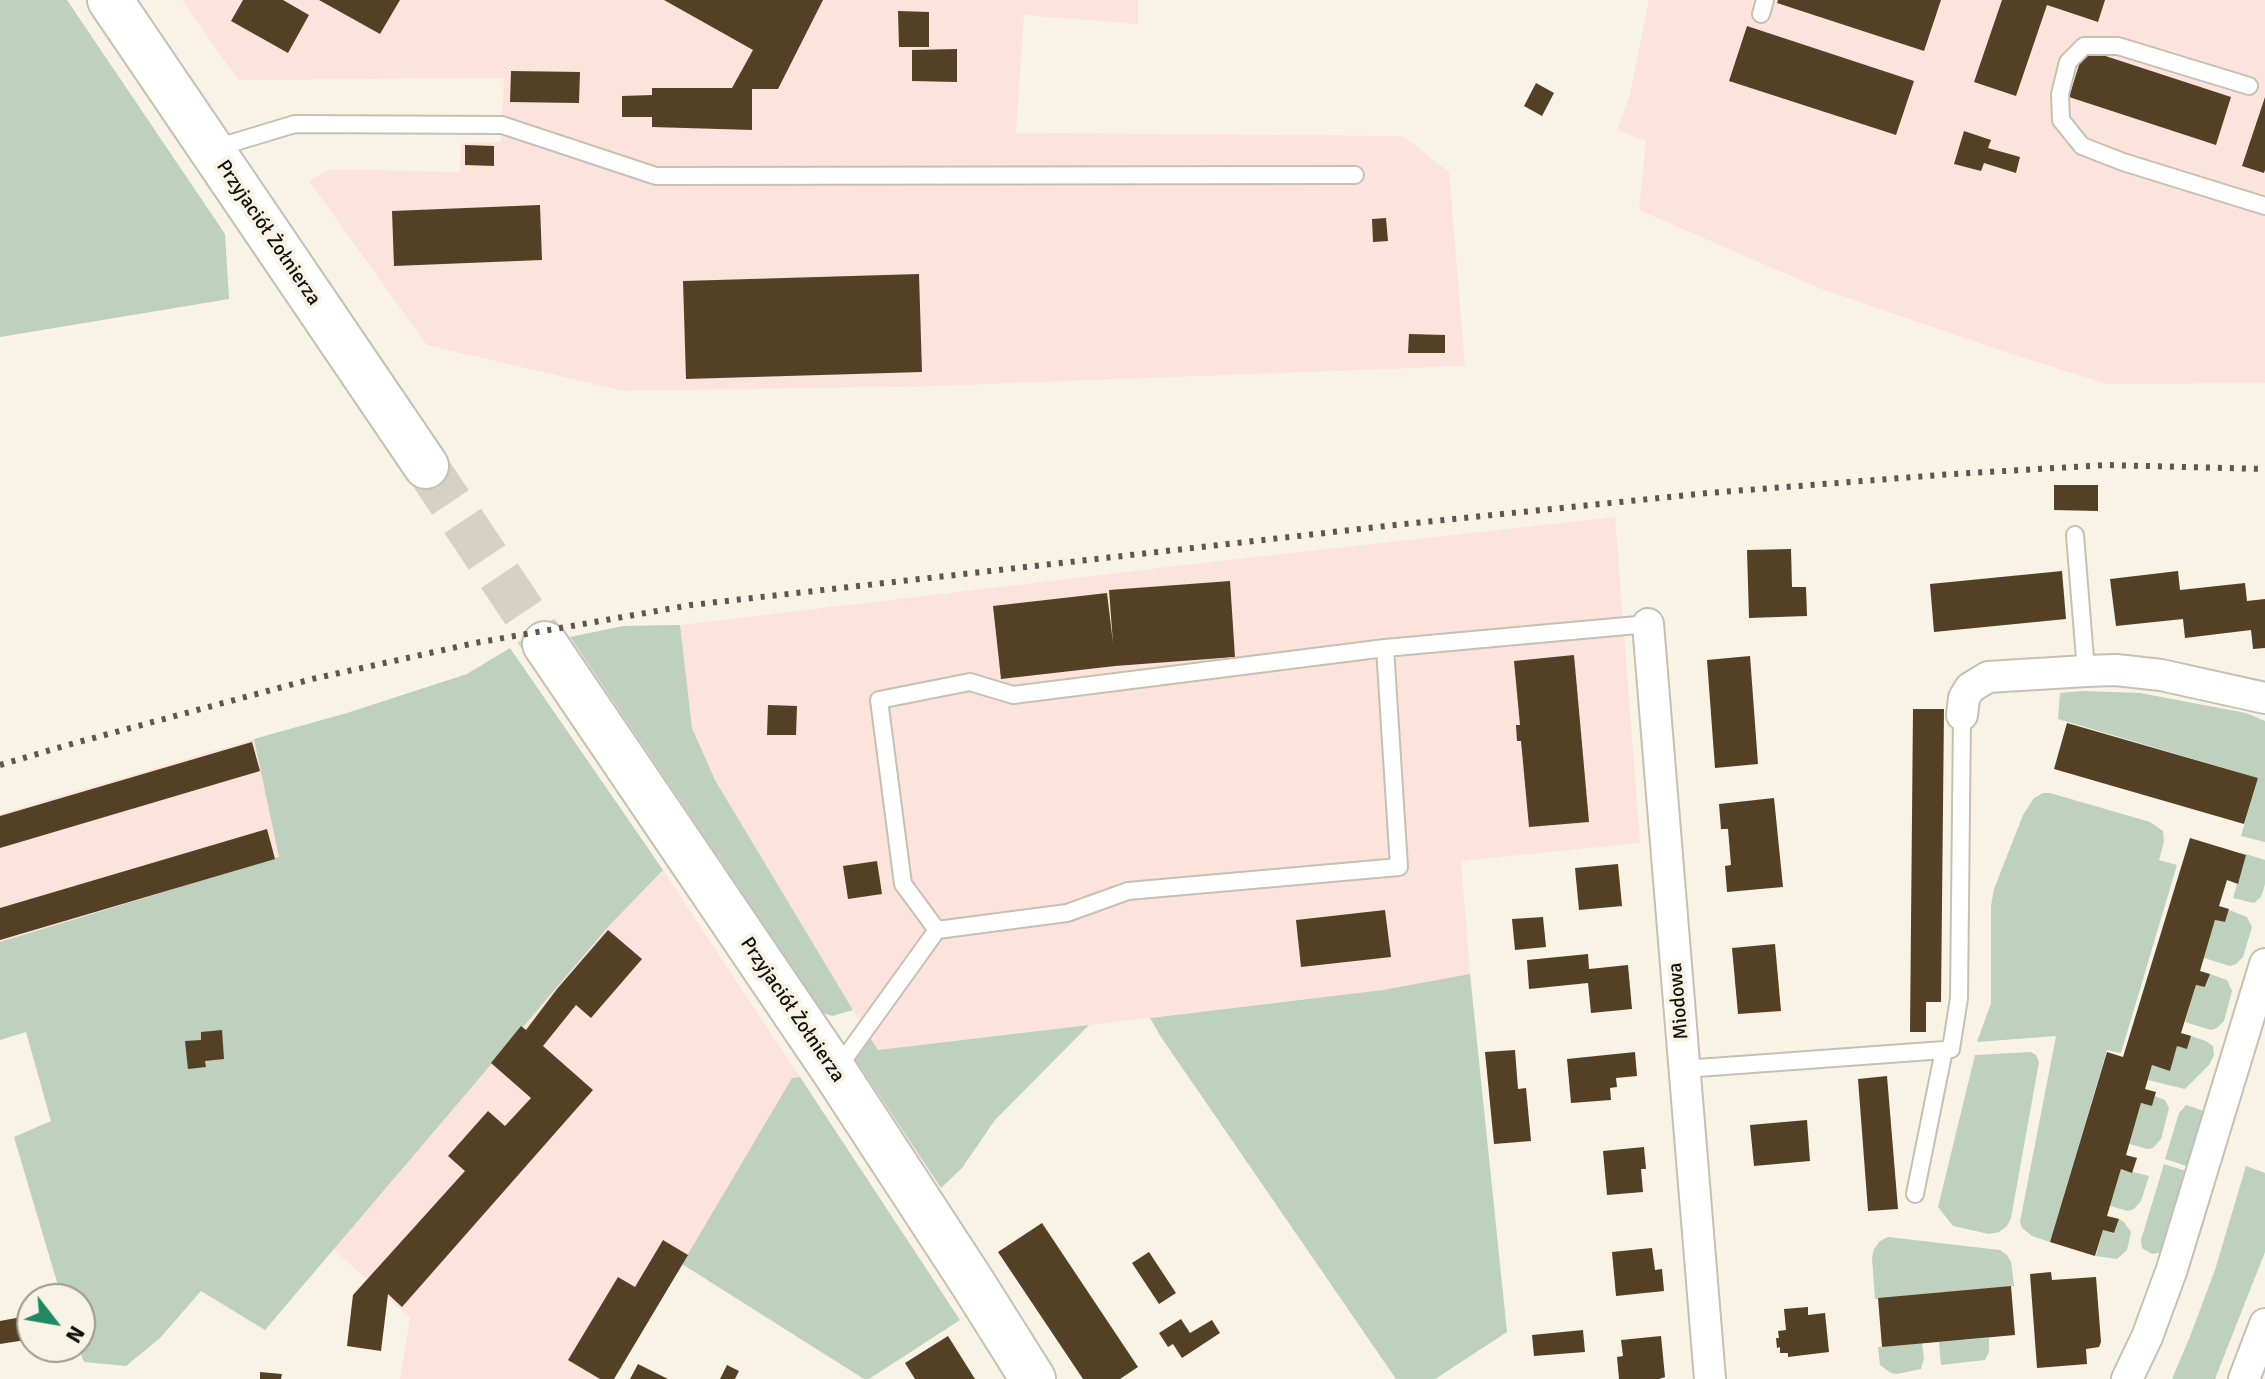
<!DOCTYPE html>
<meta charset="utf-8">
<style>
body{margin:0}
#map{position:relative;width:2265px;height:1379px;overflow:hidden;background:#f8f3e5;font-family:Signika,sans-serif}
canvas{display:block}
.north{position:absolute;left:16px;top:1283px;width:80px;height:80px;box-sizing:border-box;background:#f8f3e5;border:2px solid #9c988e;border-radius:50%;rotate:121deg;font-size:22px;font-weight:700;line-height:32px;text-align:center;color:#12100b}
.north::after{content:'';display:block;margin:auto;width:28px;height:36px;background:#218864;clip-path:polygon(50% 0,100% 100%,50% 72%,0 100%)}
</style>
<div id="map">
<canvas width="2265" height="1379"></canvas>
<div class="north">N</div>
</div>
<script>
const ctx = document.querySelector('canvas').getContext('2d');
ctx.lineJoin = 'round';
function fillPath(path, color) {
  ctx.fillStyle = color;
  ctx.fill(path, 'evenodd');
}
function shape(rows) {
  const path = new Path2D();
  for (const r of rows) {
    path.moveTo(r[0], r[1]);
    for (let i = 2; i < r.length; i += 2) path.lineTo(r[i], r[i + 1]);
  }
  return path;
}
function stroke(path, color, width, dash) {
  ctx.strokeStyle = color;
  ctx.lineWidth = width;
  ctx.lineCap = dash ? 'butt' : 'round';
  ctx.setLineDash(dash || []);
  ctx.stroke(path);
}
function write(font, color, halo, rows, align = 'center') {
  ctx.font = font + ' Signika,sans-serif';
  ctx.lineWidth = 8;
  ctx.setLineDash([]);
  ctx.textBaseline = 'middle';
  ctx.strokeStyle = halo;
  ctx.fillStyle = color;
  for (const [text, x, y, turn = 0] of rows) {
    ctx.save();
    ctx.translate(x, y);
    ctx.rotate((+turn || 0) * Math.PI / 180);
    ctx.textAlign = isNaN(turn) ? turn : align;
    if (halo) ctx.strokeText(text, 0, 0);
    ctx.fillText(text, 0, 0);
    ctx.restore();
  }
}
fillPath(shape([
 [182,0,1138,0,1138,24,1024,15,1016,133,1403,136,1449,172,1465,366,935,386,624,391,427,345,309,181,331,169,460,172,461,143,501,142,504,78,238,80],
 [1649,0,2265,0,2265,383,2108,384,2014,355,1819,288,1639,210,1646,141,1617,130,1630,95],
 [1615,517,1640,843,1461,861,1470,974,1383,990,877,1050,715,780,692,728,680,625,1202,563],
 [254,739,280,857,0,942,0,814],
 [663,870,800,1077,792,1078,613,1379,400,1379,410,1318,333,1249,608,927]
]), '#fce3db');
fillPath(shape([
 [0,0,67,0,225,234,229,299,0,337],
 [680,625,692,728,715,780,853,1010,832,1016,823,1013,570,637,623,626],
 [510,648,663,870,608,927,265,1330,201,1291,160,1338,126,1366,84,1362,78,1347,80,1347,80,1299,62,1299,14,1137,51,1121,26,1032,0,1040,0,942,279,857,254,739,347,713,467,674],
 [2083,691,2140,693,2246,713,2265,721,2265,842,2241,836,2258,778,2058,719,2060,693],
 [2043,793,2050,793,2150,822,2163,831,2164,842,2159,860,2177,865,2121,1053,2107,1050,2050,1242,2032,1236,2022,1228,2020,1222,2056,1036,1977,1042,1991,1003,1991,906,1994,889,2023,815,2034,798],
 [2246,854,2265,860,2265,884,2261,897,2254,903,2233,898],
 [2229,910,2247,917,2252,927,2243,957,2236,964,2230,966,2204,958,2215,920,2225,922],
 [1470,974,1507,1332,1435,1379,1396,1379,1161,1037,1150,1018,1383,990],
 [2210,974,2227,980,2232,991,2224,1021,2217,1028,2211,1030,2185,1022,2196,985,2206,987],
 [862,1025,878,1050,1089,1025,995,1120,962,1168,941,1188,845,1044,852,1032],
 [2191,1036,2206,1041,2213,1046,2214,1055,2209,1065,2185,1089,2148,1080,2152,1065,2170,1070,2177,1046,2187,1049],
 [2031,1052,2036,1055,2039,1062,2011,1218,2007,1226,1999,1232,1989,1234,1953,1226,1938,1207,1975,1055],
 [800,1077,960,1320,869,1379,864,1379,682,1264,792,1078],
 [2155,1096,2165,1100,2169,1108,2161,1139,2153,1148,2148,1149,2129,1144,2141,1103,2152,1106],
 [2186,1105,2207,1112,2190,1167,2165,1159,2179,1113],
 [2164,1164,2189,1172,2162,1252,2152,1254,2142,1248,2141,1240],
 [2246,1166,2265,1173,2265,1252,2215,1379,2172,1379,2189,1339,2215,1270],
 [2121,1169,2149,1176,2141,1201,2134,1209,2128,1211,2110,1206],
 [2119,1219,2124,1222,2131,1232,2127,1250,2117,1259,2096,1256,2103,1230,2114,1234],
 [1888,1237,2000,1250,2007,1255,2011,1262,2014,1286,1875,1299,1872,1258,1874,1249,1880,1241],
 [1989,1338,1989,1352,1985,1360,1941,1365,1939,1342],
 [1922,1343,1924,1358,1921,1369,1897,1374,1891,1373,1880,1365,1878,1347]
]), '#bed0be');
fillPath(shape([
 [243,0,283,0,309,15,288,53,231,21],
 [319,0,400,0,380,34],
 [664,0,823,0,778,89,752,89,752,130,652,127,652,117,622,117,622,96,652,95,652,88,732,88,753,50],
 [1778,0,1941,0,1924,51,1777,3],
 [2002,0,2105,0,2098,22,2047,5,2016,96,1974,82],
 [898,11,929,12,929,47,899,47],
 [1747,26,1914,81,1896,135,1729,81],
 [957,49,957,82,912,81,912,50],
 [2084,49,2231,97,2216,145,2069,97],
 [511,71,580,72,579,103,510,102],
 [1536,83,1554,93,1542,116,1524,106],
 [2265,97,2265,170,2264,173,2242,166],
 [1964,131,1991,140,1988,148,2020,157,2016,173,1984,163,1981,171,1954,164],
 [465,145,494,146,494,166,465,165],
 [540,205,542,260,394,266,392,211],
 [1386,218,1388,241,1373,242,1372,219],
 [919,274,922,372,686,379,683,281],
 [1409,334,1445,335,1445,353,1408,353],
 [2054,485,2098,485,2098,511,2054,510],
 [1791,549,1792,587,1806,587,1807,616,1749,618,1747,550],
 [2062,571,2066,619,1934,632,1930,584],
 [2178,571,2180,590,2245,583,2247,601,2265,599,2265,648,2253,649,2251,630,2185,638,2183,619,2116,626,2110,579],
 [1230,581,1235,657,1115,666,1001,679,993,606,1107,593,1113,643,1109,590],
 [1574,655,1589,822,1529,827,1521,741,1517,741,1516,725,1520,725,1514,661],
 [1750,656,1758,764,1715,768,1707,660],
 [768,705,797,706,796,735,767,735],
 [1913,709,1944,709,1941,1002,1926,1002,1926,1032,1910,1032],
 [2067,723,2258,778,2244,824,2054,769],
 [252,742,260,771,0,848,0,816],
 [1774,798,1783,887,1727,892,1725,866,1731,865,1728,829,1721,829,1719,804],
 [267,829,275,859,0,940,0,908],
 [2190,838,2246,855,2238,884,2227,880,2219,906,2229,909,2225,922,2215,920,2200,971,2210,974,2205,987,2196,985,2181,1033,2191,1036,2187,1049,2177,1046,2170,1071,2152,1065,2145,1089,2156,1092,2152,1106,2141,1103,2126,1155,2137,1158,2132,1173,2121,1169,2107,1216,2119,1219,2114,1233,2103,1230,2095,1256,2050,1242,2107,1052,2123,1057],
 [877,861,882,894,848,899,843,866],
 [1618,864,1622,906,1579,910,1575,868],
 [1385,910,1391,957,1301,967,1296,920],
 [1543,917,1546,947,1515,950,1512,919],
 [608,930,642,959,591,1018,576,1005,543,1046,593,1090,402,1307,388,1294,381,1351,347,1346,353,1295,465,1171,448,1156,488,1111,505,1126,531,1098,491,1063,521,1026,526,1030,557,989],
 [1775,944,1781,1011,1738,1014,1732,948],
 [1588,954,1589,969,1628,965,1632,1009,1591,1013,1588,983,1529,989,1527,960],
 [222,1030,224,1059,205,1061,206,1067,188,1069,185,1041,201,1040,201,1032],
 [1515,1050,1518,1089,1526,1088,1531,1141,1494,1144,1485,1052],
 [1635,1052,1637,1076,1616,1078,1617,1087,1610,1088,1611,1100,1571,1103,1567,1059],
 [1887,1076,1898,1209,1868,1211,1858,1079],
 [1807,1120,1810,1161,1754,1166,1750,1125],
 [1644,1147,1646,1169,1641,1169,1643,1192,1607,1195,1603,1151],
 [1042,1223,1138,1367,1120,1379,1083,1379,998,1252],
 [663,1240,688,1255,614,1379,600,1379,568,1360,618,1277,635,1287],
 [1652,1248,1655,1270,1662,1269,1664,1291,1616,1296,1612,1252],
 [1149,1252,1176,1293,1159,1304,1132,1263],
 [2051,1272,2052,1280,2096,1277,2101,1342,2099,1347,2086,1349,2087,1364,2037,1368,2030,1274],
 [2011,1286,2015,1335,1882,1347,1878,1298],
 [1808,1307,1808,1315,1825,1313,1829,1352,1788,1357,1788,1353,1780,1353,1780,1347,1777,1348,1776,1338,1779,1338,1778,1331,1786,1330,1784,1309],
 [32,1315,32,1339,0,1344,0,1321],
 [1181,1319,1190,1333,1212,1320,1220,1333,1182,1358,1173,1344,1168,1347,1159,1333],
 [1583,1330,1585,1352,1534,1356,1532,1335],
 [948,1336,975,1379,915,1379,905,1363],
 [1661,1336,1665,1377,1659,1379,1619,1379,1617,1357,1623,1356,1621,1340],
 [638,1364,668,1379,630,1379],
 [727,1365,739,1371,735,1379,720,1379],
 [260,1372,282,1374,281,1379,260,1379]
]), '#534025');
stroke(shape([
 [426,466,545,644]
]), '#d6d1c4', 44, [44, 22]);
const lane = shape([
 [1761,14,1765,0],
 [2249,86,2118,46,2084,46,2068,62,2060,94,2061,120,2082,146,2123,162,2265,206],
 [212,149,295,124,502,125,656,176,1355,175],
 [2075,535,2086,671],
 [937,930,903,884,879,700,970,682,1013,695,1385,648,1648,624],
 [837,1069,937,930,1067,913,1128,891,1399,867,1385,648],
 [1684,1069,1944,1050],
 [1915,1194,1944,1050,1951,1049,1959,998,1962,715]
]);
const street = shape([
 [1648,624,1710,1379],
 [1962,715,1964,698,1970,688,1988,677,2086,671,2116,670,2161,675,2265,698],
 [2127,1379,2147,1337,2172,1269,2265,964],
 [2244,1379,2265,1324]
]);
const secondary = shape([
 [110,0,426,466],
 [545,644,835,1072,972,1282,1033,1379]
]);
stroke(lane, '#c6c0b3', 20);
stroke(street, '#c6c0b3', 34);
stroke(secondary, '#c6c0b3', 48);
stroke(lane, '#fff', 16);
stroke(street, '#fff', 30);
stroke(secondary, '#fff', 44);
stroke(shape([
 [0,765,64,746,312,679,475,643,691,605,1395,525,1708,493,1953,474,2107,465,2265,469]
]), '#5a574f', 6, [4, 8]);
write('20px', '#12100b', '#f8f3e5', [
 ["Przyjaciół Żołnierza",268,233,56],
 ["Miodowa",1679,1001,-95],
 ["Przyjaciół Żołnierza",792,1010,56]
]);
</script>
